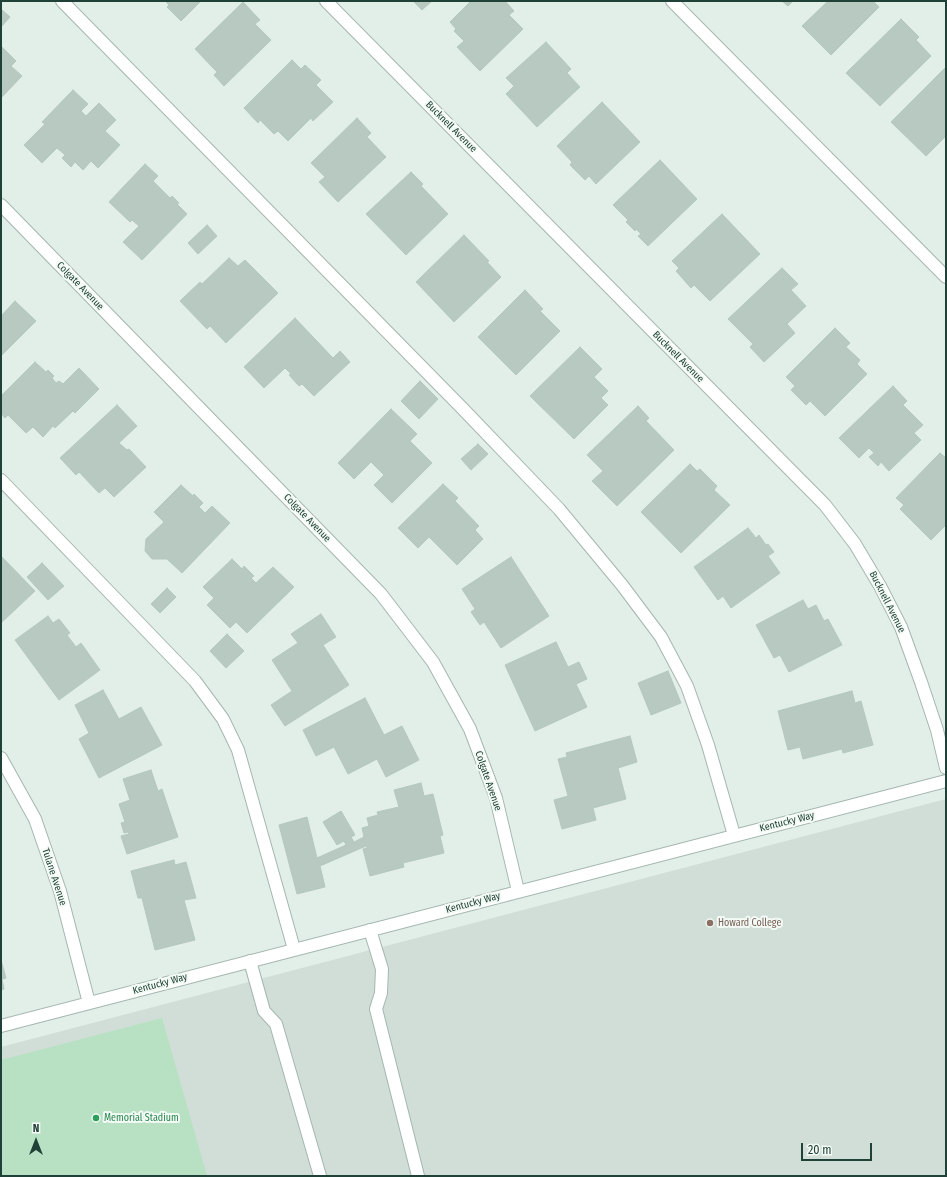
<!DOCTYPE html>
<style>
body{margin:0}
#map{position:relative;width:947px;height:1177px;overflow:hidden;background:#e2eee8;font-family:"Fira Sans Condensed",sans-serif}
canvas{display:block}
.frame{position:absolute;inset:0;border:2px solid #204137;pointer-events:none}
.north{position:absolute;left:16px;top:1121px;width:40px;height:40px;-webkit-text-stroke:3px #f3faf6;paint-order:stroke;rotate:0deg;font-size:11px;font-weight:700;line-height:16px;text-align:center;color:#204137}
.north::after{content:'';display:block;margin:auto;width:14px;height:18px;background:#204137;clip-path:polygon(50% 0,100% 100%,50% 72%,0 100%)}
.scale{position:absolute;left:801px;top:1143px;width:71px;height:18px;box-sizing:border-box;border:2px solid #204137;border-top:0;padding-left:5px;font-size:12px;line-height:14px;white-space:nowrap;color:#204137;-webkit-text-stroke:3px #f3faf6;paint-order:stroke}
</style>
<div id="map">
<canvas width="947" height="1177"></canvas>
<div class="frame"></div>
<div class="north">N</div>
<div class="scale">20 m</div>
</div>
<script>
const ctx = document.querySelector('canvas').getContext('2d');
ctx.lineJoin = 'round';
function fillPath(path, color) {
  ctx.fillStyle = color;
  ctx.fill(path, 'evenodd');
}
function shape(rows) {
  const path = new Path2D();
  for (const r of rows) {
    path.moveTo(r[0], r[1]);
    for (let i = 2; i < r.length; i += 2) path.lineTo(r[i], r[i + 1]);
  }
  return path;
}
function stroke(path, color, width, dash) {
  ctx.strokeStyle = color;
  ctx.lineWidth = width;
  ctx.lineCap = dash ? 'butt' : 'round';
  ctx.setLineDash(dash || []);
  ctx.stroke(path);
}
function write(font, color, halo, rows, align = 'center') {
  ctx.font = font + ' "Fira Sans Condensed",sans-serif';
  ctx.lineWidth = 4;
  ctx.setLineDash([]);
  ctx.textBaseline = 'middle';
  ctx.strokeStyle = halo;
  ctx.fillStyle = color;
  for (const [text, x, y, turn = 0] of rows) {
    ctx.save();
    ctx.translate(x, y);
    ctx.rotate((+turn || 0) * Math.PI / 180);
    ctx.textAlign = isNaN(turn) ? turn : align;
    if (halo) ctx.strokeText(text, 0, 0);
    ctx.fillText(text, 0, 0);
    ctx.restore();
  }
}
fillPath(shape([
 [946,799,946,1176,1,1176,1,1047]
]), '#d0ded7');
fillPath(shape([
 [162,1018,207,1176,1,1176,1,1060]
]), '#b8e1c3');
const building = shape([
 [165,1,201,1,181,21,167,7,169,5,165,1],
 [413,1,432,1,422,10,413,1],
 [471,1,505,1,514,11,509,15,523,29,480,71,457,47,464,41,454,31,456,29,450,22,471,1],
 [782,1,793,1,788,6,782,1],
 [828,1,873,1,879,7,831,55,802,26,828,1],
 [243,2,260,20,255,24,271,40,224,86,214,75,217,72,195,49,243,2],
 [1,9,10,17,1,27,1,9],
 [901,19,919,37,916,40,931,56,880,106,846,73,901,19],
 [546,42,571,69,567,73,580,87,537,127,506,94,514,86,506,78,546,42],
 [1,46,16,61,11,66,22,76,1,98,1,46],
 [292,60,301,69,305,65,321,80,316,85,333,102,313,121,311,118,288,141,278,131,274,134,260,120,258,123,244,108,292,60],
 [946,67,946,136,926,156,891,122,946,67],
 [73,90,88,104,81,111,86,116,99,103,116,120,105,131,120,145,98,168,91,161,83,170,75,162,71,167,62,158,65,155,57,148,42,163,24,145,45,124,42,122,73,90],
 [602,102,640,142,596,184,589,176,585,180,570,165,572,162,557,146,602,102],
 [357,118,371,133,367,137,386,157,338,202,319,182,325,177,311,163,357,118],
 [660,160,697,199,648,246,638,236,641,234,636,229,635,231,626,222,628,220,613,205,660,160],
 [145,164,158,176,153,181,170,198,172,196,179,203,177,204,187,214,142,260,123,242,139,226,132,220,130,222,109,202,145,164],
 [411,172,423,184,421,186,448,214,406,255,366,214,411,172],
 [722,214,760,254,710,301,694,285,691,288,676,271,679,268,672,261,722,214],
 [207,225,217,236,198,254,188,243,207,225],
 [464,235,489,261,487,262,501,277,454,322,416,282,464,235],
 [229,258,238,266,245,260,278,293,226,343,210,326,207,329,180,301,200,282,202,284,229,258],
 [782,268,798,284,791,290,806,306,787,324,795,333,764,362,750,347,753,344,728,319,782,268],
 [525,290,543,309,540,311,560,331,516,375,478,337,525,290],
 [15,301,36,321,1,356,1,314,2,315,15,301],
 [295,318,333,358,340,351,350,362,314,396,302,384,299,386,289,375,291,374,285,368,264,388,244,367,295,318],
 [835,328,850,343,846,347,860,360,857,364,867,374,825,416,810,401,806,405,791,390,795,386,786,377,835,328],
 [580,347,602,369,594,377,608,391,601,398,608,405,574,439,530,396,580,347],
 [35,362,46,372,48,370,54,376,52,378,56,383,59,381,63,384,79,368,99,389,75,413,73,411,55,428,53,426,43,437,33,427,26,433,8,415,5,418,1,413,1,396,35,362],
 [420,381,438,399,419,419,401,401,420,381],
 [893,386,907,401,903,405,923,425,914,433,921,440,889,471,881,462,878,466,869,457,874,453,869,448,859,458,839,438,893,386],
 [117,405,137,426,119,443,127,450,129,449,146,467,114,497,105,488,99,493,79,472,76,475,60,458,117,405],
 [638,406,649,418,646,421,674,450,617,506,592,481,603,471,587,455,638,406],
 [391,409,417,434,410,441,432,463,392,503,374,485,384,475,371,462,354,479,338,463,391,409],
 [478,444,488,454,471,470,461,459,478,444],
 [940,453,946,458,946,525,931,540,900,509,904,505,896,498,940,453],
 [690,464,697,471,700,469,717,486,714,490,730,505,681,553,641,512,690,464],
 [443,484,458,498,455,501,479,526,475,530,483,539,457,565,429,537,418,548,398,528,443,484],
 [181,485,193,496,194,494,203,503,199,507,205,513,212,506,230,523,182,573,167,559,152,559,145,551,146,539,164,522,154,512,181,485],
 [748,528,756,538,759,535,766,545,768,544,774,552,768,556,780,573,731,608,723,596,718,600,694,567,748,528],
 [1,556,35,591,1,623,1,556],
 [511,557,549,616,501,648,484,622,480,625,471,612,475,609,462,589,511,557],
 [232,559,242,569,244,566,254,576,251,578,256,583,273,567,294,587,247,633,236,622,230,628,207,605,214,598,203,587,232,559],
 [42,563,64,586,48,600,27,577,42,563],
 [167,588,176,597,160,613,151,604,167,588],
 [803,600,808,609,816,605,824,621,828,619,842,645,789,672,780,655,774,658,756,625,803,600],
 [321,614,336,637,323,645,349,685,285,726,271,705,292,691,272,660,298,643,291,634,321,614],
 [48,616,53,623,59,619,70,633,67,635,76,647,81,643,100,670,59,700,15,640,48,616],
 [227,634,244,651,226,668,210,651,227,634],
 [556,642,568,667,579,662,587,679,576,684,587,707,535,731,505,665,556,642],
 [668,671,681,703,651,715,638,683,668,671],
 [103,690,119,719,141,707,162,745,99,778,79,739,89,733,75,705,103,690],
 [852,691,855,703,861,701,873,745,843,753,842,749,803,759,800,747,788,750,778,711,852,691],
 [365,698,384,735,402,726,419,760,386,777,377,759,348,774,334,747,316,756,303,730,365,698],
 [630,736,637,762,618,768,626,799,593,808,596,820,562,829,554,800,568,796,558,759,567,757,566,753,630,736],
 [151,770,158,791,162,789,178,837,127,854,121,836,129,834,128,832,124,833,121,823,125,822,119,804,130,800,123,779,151,770],
 [421,783,424,796,433,794,443,835,440,836,444,853,403,863,404,867,370,876,363,849,367,848,366,846,320,866,325,887,297,894,279,825,307,817,317,858,346,845,344,841,337,845,323,822,341,811,355,835,351,837,354,842,364,837,362,828,369,826,367,818,378,815,377,812,399,807,394,790,421,783],
 [174,860,175,865,186,862,196,898,184,900,195,940,155,950,142,898,138,898,131,871,174,860],
 [1,960,6,978,2,979,4,989,1,990,1,960]
]);
fillPath(building, '#b7c9c1');
stroke(building, '#b3c8bf', 1);
const lane = shape([
 [62,1,463,409,559,509,622,585,661,637,687,686,708,745,734,835],
 [672,1,946,277],
 [1,480,195,681,223,719,238,750,294,949],
 [370,930,382,969,381,993,376,1009,418,1176],
 [250,961,264,1011,276,1024,320,1176]
]);
const street = shape([
 [326,1,825,505,855,544,880,586,901,627,921,682,937,730,946,768],
 [1,205,381,594,433,662,470,729,496,798,518,891],
 [1,758,35,819,60,891,89,1003],
 [1,1026,946,781]
]);
stroke(lane, '#a4b7af', 14);
stroke(street, '#a4b7af', 14);
stroke(lane, '#fff', 12);
stroke(street, '#fff', 12);
for (const [x, y, r, color] of [
 [710,923,4,"#8d6e63"],
 [96,1118,4,"#2e9e5b"]
]) {
  const dot = new Path2D();
  dot.arc(x, y, r, 0, 2 * Math.PI);
  ctx.fillStyle = color;
  ctx.fill(dot);
  stroke(dot, '#f3faf6', 1.5);
}
write('10px', '#204137', '#f3faf6', [
 ["Bucknell Avenue",451,127,45],
 ["Colgate Avenue",80,286,46],
 ["Bucknell Avenue",678,357,45],
 ["Colgate Avenue",307,518,46],
 ["Bucknell Avenue",887,602,63],
 ["Colgate Avenue",488,781,71],
 ["Kentucky Way",787,822,-14],
 ["Tulane Avenue",54,877,72],
 ["Kentucky Way",473,903,-15],
 ["Kentucky Way",160,984,-15]
]);
write('10px', '#785e54', '#f3faf6', [
 ["Howard College",718,923]
], 'left');
write('10px', '#27864d', '#f3faf6', [
 ["Memorial Stadium",104,1118]
], 'left');
</script>
